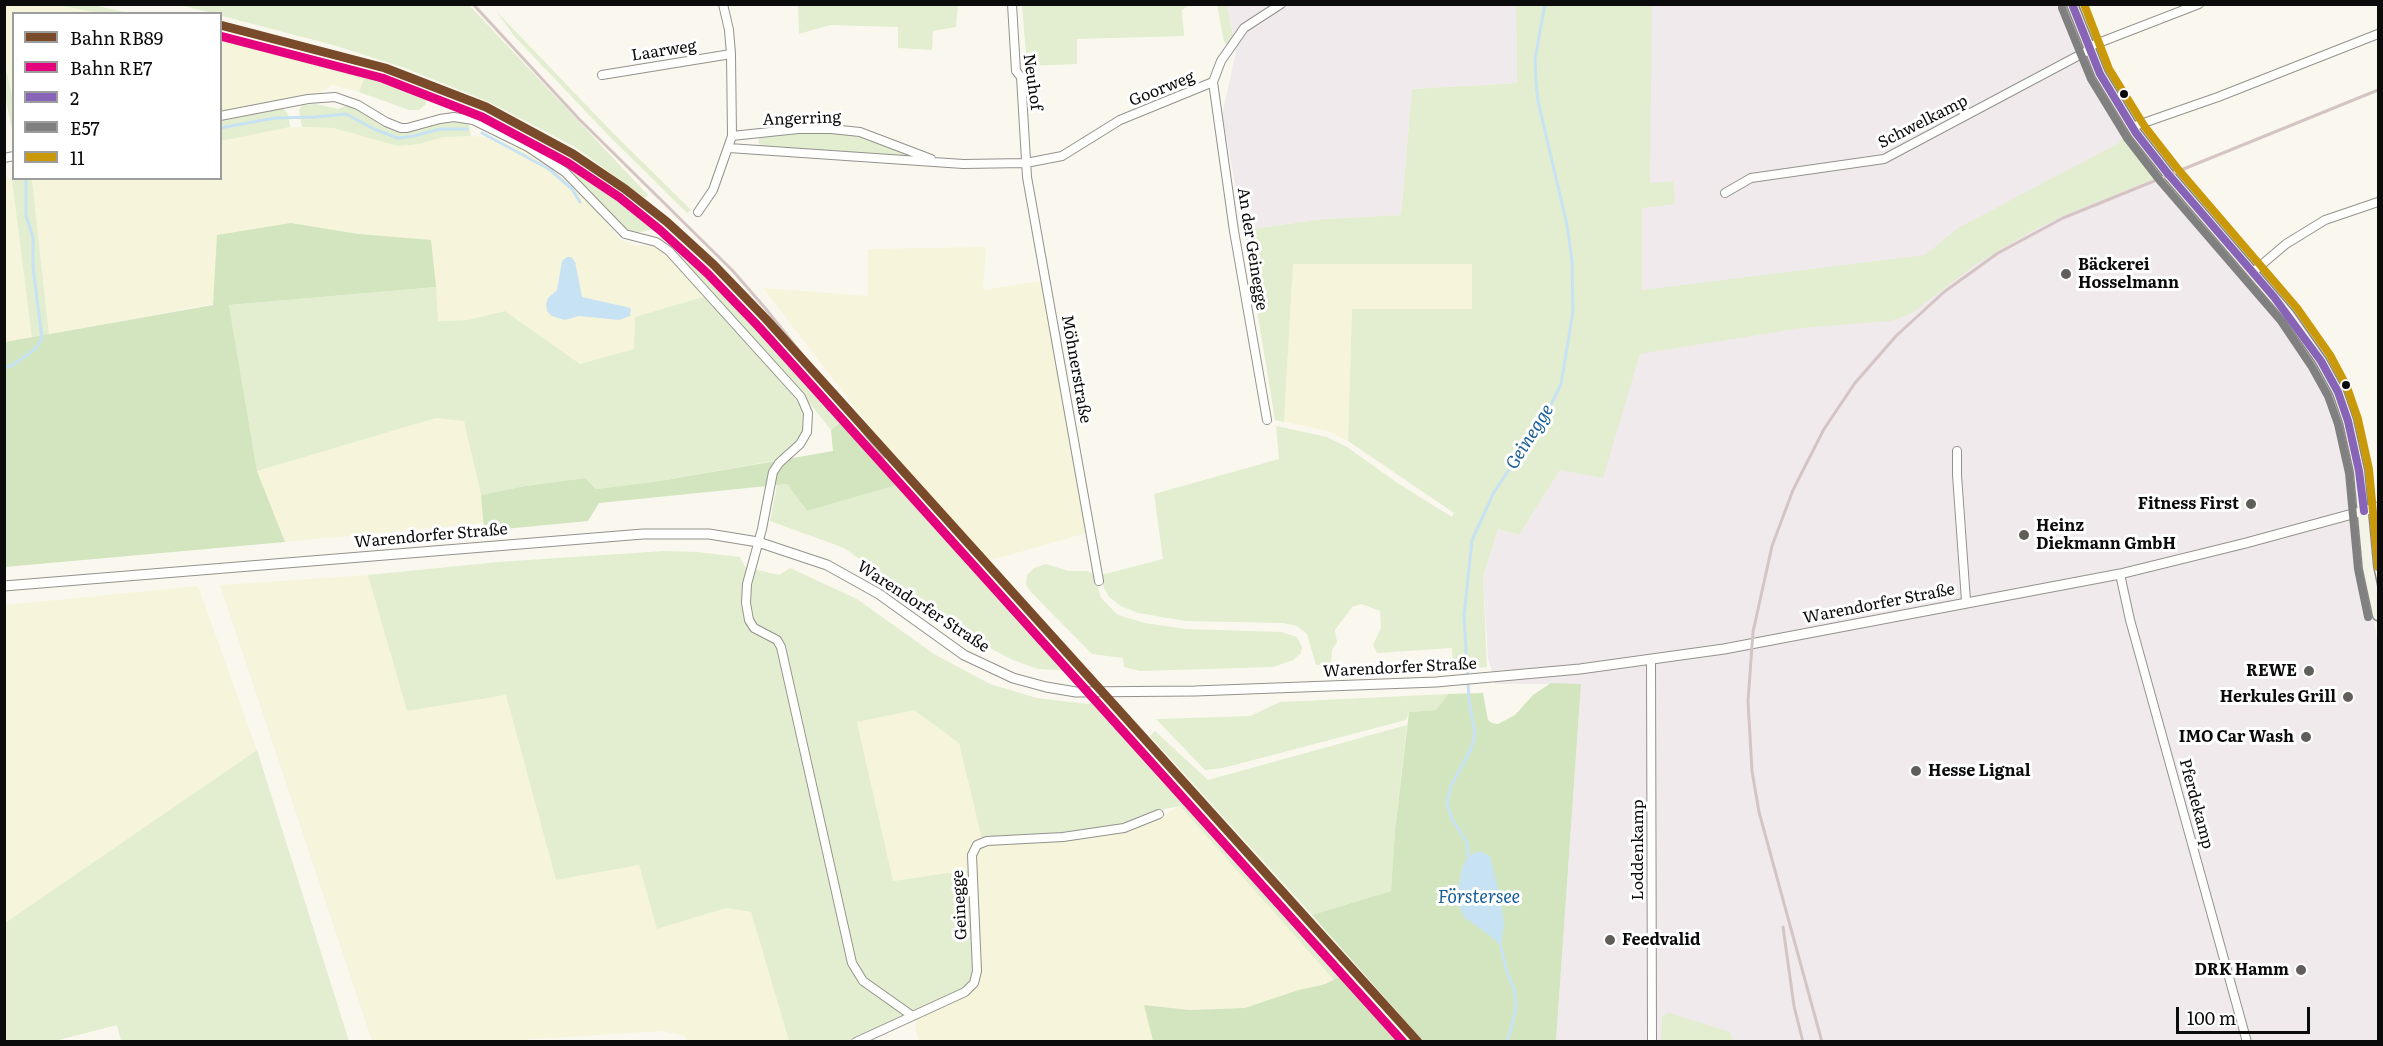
<!DOCTYPE html>
<meta charset="utf-8">
<style>
body{margin:0}
#map{position:relative;width:2383px;height:1046px;overflow:hidden;background:#faf8ee;font-family:Literata,serif}
canvas{display:block}
.frame{position:absolute;inset:0;border:6px solid #0b0b0b;pointer-events:none}
.legend{position:absolute;left:12px;top:12px;width:210px;height:168px;box-sizing:border-box;background:#fff;border:2px solid #9d9d9d;margin:0;padding:8px 10px;list-style:none;font-size:18px;color:#0b0b0b}
.legend li{display:flex;align-items:center;gap:12px;height:30px}
.legend b{width:30px;border:2px solid #9d9d9d}
.scale{position:absolute;left:2176px;top:1007px;width:134px;height:27px;box-sizing:border-box;border:3px solid #0b0b0b;border-top:0;padding-left:8px;font-size:18px;line-height:21px;white-space:nowrap;color:#0b0b0b;-webkit-text-stroke:4px #fff;paint-order:stroke}
</style>
<div id="map">
<canvas width="2383" height="1046"></canvas>
<div class="frame"></div>
<ul class="legend">
<li><b style="height:8px;background:#7a4b2a"></b>Bahn RB89</li>
<li><b style="height:8px;background:#e5007d"></b>Bahn RE7</li>
<li><b style="height:8px;background:#8864b9"></b>2</li>
<li><b style="height:8px;background:#808080"></b>E57</li>
<li><b style="height:8px;background:#ca9909"></b>11</li>
</ul>
<div class="scale">100 m</div>
</div>
<script>
const ctx = document.querySelector('canvas').getContext('2d');
ctx.lineJoin = 'round';
function fillPath(path, color) {
  ctx.fillStyle = color;
  ctx.fill(path, 'evenodd');
}
function shape(rows) {
  const path = new Path2D();
  for (const r of rows) {
    path.moveTo(r[0], r[1]);
    for (let i = 2; i < r.length; i += 2) path.lineTo(r[i], r[i + 1]);
  }
  return path;
}
function stroke(path, color, width, dash) {
  ctx.strokeStyle = color;
  ctx.lineWidth = width;
  ctx.lineCap = dash ? 'butt' : 'round';
  ctx.setLineDash(dash || []);
  ctx.stroke(path);
}
function write(font, color, halo, rows, align = 'center') {
  ctx.font = font + ' Literata,serif';
  ctx.lineWidth = 6;
  ctx.setLineDash([]);
  ctx.textBaseline = 'middle';
  ctx.strokeStyle = halo;
  ctx.fillStyle = color;
  for (const [text, x, y, turn = 0] of rows) {
    ctx.save();
    ctx.translate(x, y);
    ctx.rotate((+turn || 0) * Math.PI / 180);
    ctx.textAlign = isNaN(turn) ? turn : align;
    if (halo) ctx.strokeText(text, 0, 0);
    ctx.fillText(text, 0, 0);
    ctx.restore();
  }
}
fillPath(shape([
 [1227,5,1516,5,1517,83,1412,89,1401,215,1324,219,1244,230,1222,115,1236,51],
 [1644,5,2063,5,2084,60,2113,116,2142,162,2238,273,2297,339,2330,392,2340,420,2354,499,2357,548,2378,640,2378,1041,1556,1041,1581,684,1495,684,1488,658,1483,577,1498,529,1519,535,1560,470,1632,379,1640,354]
]), '#f1eaec');
fillPath(shape([
 [4,5,57,5,98,13,14,14,13,98,5,59],
 [220,41,365,79,359,92,332,85,320,93,221,113],
 [290,127,333,128,398,146,419,144,444,137,471,136,484,137,520,148,564,176,593,206,619,238,632,245,658,247,674,260,706,296,635,317,634,349,580,364,505,311,468,320,438,321,436,287,358,234,291,223,213,304,49,335,32,179,220,178,221,141],
 [560,282,579,290,582,297,627,307,619,320,579,316,565,320,548,298,557,290],
 [4,175,12,180,32,339,5,342],
 [986,247,983,290,1041,281,1090,532,988,561,890,453,763,288,868,296,868,249],
 [1293,264,1472,264,1473,309,1352,309,1348,441,1328,431,1284,422],
 [436,418,464,420,481,495,484,523,285,542,257,471],
 [368,575,407,711,506,695,556,880,639,865,657,929,726,908,751,912,789,1041,687,1041,684,1036,662,1031,488,1042,372,1041,220,585],
 [198,586,257,750,5,923,5,605],
 [914,710,959,743,982,839,972,845,969,870,893,881,857,721],
 [1180,806,1334,980,1245,1008,1190,1010,1145,1005,1153,1041,919,1041,915,1028,917,1016,966,996,975,989,979,979,975,856,978,850,990,844,1127,831,1148,823]
]), '#f6f4db');
fillPath(shape([
 [57,5,93,5,129,13,98,13],
 [180,5,469,5,648,195,645,198,575,147,489,102,405,68,333,45],
 [798,5,798,4,958,5,956,27,933,31,932,50,898,48,898,27,830,25,799,34],
 [1022,5,1022,4,1190,5,1182,10,1184,36,1077,39,1077,64,1027,66],
 [1217,5,1227,5,1236,51,1224,42],
 [1516,5,1652,5,1650,183,1673,181,1675,204,1642,208,1642,290,1925,255,1958,228,2119,143,2125,134,2142,162,2156,178,2062,216,2030,232,1975,265,1912,313,1891,321,1801,328,1640,354,1603,478,1560,470,1519,535,1498,529,1483,577,1487,667,1453,670,1452,648,1377,653,1373,645,1381,628,1380,611,1361,604,1352,607,1335,630,1337,642,1332,650,1331,664,1316,665,1307,634,1297,626,1283,623,1186,621,1138,613,1121,606,1109,597,1103,586,1101,575,1163,559,1154,494,1279,459,1276,426,1327,437,1347,447,1399,484,1452,517,1454,513,1348,441,1352,309,1472,309,1472,264,1293,264,1284,422,1275,420,1244,230,1324,219,1401,215,1412,89,1517,83],
 [496,11,612,132,691,210,687,213,608,135,515,37],
 [221,36,377,77,429,94,425,105,419,110,409,110,359,92,364,79,221,41],
 [4,59,13,99,13,134,5,96],
 [316,104,338,109,346,106,352,107,381,125,405,132,438,123,463,122,469,125,471,136,444,137,419,144,398,146,333,128,302,127,299,110,303,105],
 [283,108,288,114,290,127,221,141,221,121],
 [791,132,850,134,872,139,909,156,761,147,758,143,760,136],
 [532,144,541,147,567,162,658,228,636,233,623,229,569,170],
 [13,178,32,179,49,335,32,339,12,180],
 [665,233,707,274,843,420,831,430,796,386,659,238],
 [436,287,438,321,468,320,505,311,580,364,634,349,635,317,706,296,796,399,803,413,803,431,795,445,778,460,660,481,596,489,585,478,525,486,481,495,464,421,436,418,257,471,229,305],
 [787,484,807,511,897,485,1072,671,1038,669,1013,660,972,639,844,548,770,521,777,485],
 [664,551,697,552,740,557,745,567,779,575,790,568,857,599,934,654,990,684,1037,698,1088,704,1096,700,1108,716,1339,977,1334,980,1180,806,1160,810,1122,826,1062,834,982,839,959,743,914,710,857,722,893,881,969,870,974,973,971,981,967,987,852,1041,789,1041,751,912,726,908,657,929,639,865,556,880,506,695,407,711,368,575,498,562],
 [1046,564,1069,571,1087,571,1094,574,1101,598,1118,615,1145,623,1186,629,1281,632,1297,637,1302,647,1301,653,1293,660,1273,667,1140,671,1124,667,1123,658,1092,654,1031,592,1026,585,1027,575,1034,568],
 [1448,694,1436,710,1409,712,1406,720,1223,768,1205,770,1156,719,1250,716,1280,702],
 [1407,725,1395,830,1391,891,1312,915,1150,736,1155,731,1208,780],
 [257,750,349,1041,121,1041,117,1025,55,1041,5,1041,5,923],
 [1669,1013,1730,1032,1733,1041,1661,1041,1662,1016]
]), '#e2eecf');
fillPath(shape([
 [291,223,358,234,431,240,436,287,229,305,257,471,285,542,5,567,5,342,213,305,217,235],
 [843,420,897,485,807,511,787,484,599,503,588,521,484,531,481,495,525,486,585,478,596,489,660,481,833,451,831,430],
 [1551,683,1581,684,1556,1041,1423,1041,1312,915,1391,891,1395,830,1409,712,1436,710,1448,694,1483,693,1488,720,1492,723,1498,724,1515,715,1533,695],
 [1339,977,1401,1041,1153,1041,1144,1005,1190,1010,1245,1008,1299,990,1325,984]
]), '#d2e5be');
fillPath(shape([
 [567,257,571,257,575,262,582,297,627,307,631,309,630,316,619,320,579,316,565,320,552,316,547,311,546,304,548,298,557,290,562,261],
 [1479,851,1490,856,1501,901,1504,925,1501,947,1493,938,1464,917,1456,899,1462,868,1468,856]
]), '#c7e2f2');
stroke(shape([
 [220,128,275,118,315,117,346,114,376,130,398,138,414,136,440,129,467,129],
 [482,133,549,169,572,189,580,202],
 [4,368,13,365,35,349,42,339,33,267,33,237,26,216,26,178],
 [1468,856,1467,843,1451,817,1447,803,1451,786,1471,749,1475,734,1469,700,1464,616,1472,540,1494,492,1545,417,1561,384,1573,311,1572,260,1567,225,1538,101,1536,82,1535,59,1545,4],
 [1501,947,1506,969,1514,989,1516,1007,1510,1033,1506,1042]
]), '#c7e2f2', 3);
const minor = shape([
 [1012,4,1016,71,1021,77,1027,177,1099,581],
 [2088,47,2199,4],
 [602,75,731,54],
 [1213,82,1234,231,1267,420],
 [220,116,308,99,335,97,358,105,386,122,401,128,407,128,440,119,454,117,473,120,528,147,565,172,625,234,656,242,669,251,801,397,808,413,807,432,800,444,779,463,773,472,762,529,747,584,746,603,749,620,754,628,777,640,781,647,852,963,863,981,911,1015],
 [2132,127,2218,97,2378,34],
 [732,136,798,129,831,129,860,132,931,159],
 [729,148,963,164,1026,163,1062,156,1120,120,1213,82,1221,61,1244,28,1281,4],
 [4,158,14,156],
 [1725,193,1751,178,1884,159,2089,50],
 [698,212,713,190,732,136,731,54,729,30,723,4],
 [2253,272,2286,244,2325,220,2378,202],
 [1957,451,1957,475,1966,601],
 [2120,574,2130,620,2247,1042],
 [1651,659,1652,1042],
 [856,1042,965,992,974,983,977,971,972,855,977,845,987,841,1063,837,1124,828,1159,814]
]);
const tertiary = shape([
 [4,586,643,534,709,534,758,542,827,565,879,594,964,655,1013,678,1046,687,1076,692,1195,691,1436,682,1580,669,1724,649,2120,574,2246,543,2378,507]
]);
const secondary = shape([
 [2072,4,2100,74,2136,133,2169,175,2289,315,2321,361,2338,392,2348,421,2359,471,2368,568,2378,615]
]);
stroke(minor, '#93928d', 10);
stroke(tertiary, '#93928d', 11);
stroke(secondary, '#898884', 13);
stroke(minor, '#fefefc', 8);
stroke(tertiary, '#fefefc', 9);
stroke(secondary, '#f4f3e8', 10);
stroke(shape([
 [473,4,579,119,732,270,766,309,884,458],
 [1783,927,1794,1006,1803,1042],
 [1822,1042,1759,812,1752,771,1748,701,1753,632,1772,546,1793,490,1824,429,1855,383,1896,336,1944,292,1998,253,2063,218,2378,90]
]), '#d5c4c4', 3);
stroke(shape([
 [2072,4,2100,74,2136,133,2169,175,2274,297,2321,361,2338,392,2348,421,2359,471,2364,511]
]), '#8864b9', 8);
stroke(shape([
 [2062,8,2091,79,2127,138,2161,182,2281,321,2312,367,2328,396,2338,424,2349,473,2358,569,2368,617]
]), '#808080', 8);
stroke(shape([
 [2084,4,2109,69,2145,127,2177,168,2297,308,2330,355,2347,387,2358,419,2369,469,2378,567]
]), '#ca9909', 8);
stroke(shape([
 [220,25,385,68,486,107,573,154,625,189,667,222,714,265,766,319,1418,1042]
]), '#7a4b2a', 9);
stroke(shape([
 [220,36,382,78,482,117,568,163,619,197,660,230,707,273,758,326,1403,1042]
]), '#e5007d', 9);
for (const [x, y, r, color] of [
 [2124,94,5,"#0b0b0b"],
 [2066,274,6,"#5f5e5a"],
 [2346,385,5,"#0b0b0b"],
 [2251,504,6,"#5f5e5a"],
 [2024,535,6,"#5f5e5a"],
 [2309,671,6,"#5f5e5a"],
 [2348,697,6,"#5f5e5a"],
 [2306,737,6,"#5f5e5a"],
 [1916,771,6,"#5f5e5a"],
 [1610,940,6,"#5f5e5a"],
 [2301,970,6,"#5f5e5a"]
]) {
  const dot = new Path2D();
  dot.arc(x, y, r, 0, 2 * Math.PI);
  ctx.fillStyle = color;
  ctx.fill(dot);
  stroke(dot, '#fff', 2);
}
write('16px', '#0b0b0b', '#fff', [
 ["Laarweg",664,51,-9],
 ["Neuhof",1032,82,82],
 ["Goorweg",1162,89,-22],
 ["Angerring",802,119,-2],
 ["Schwelkamp",1923,122,-27],
 ["An der Geinegge",1252,249,81],
 ["Möhnerstraße",1076,369,80],
 ["Warendorfer Straße",431,536,-5],
 ["Warendorfer Straße",1879,604,-11],
 ["Warendorfer Straße",923,607,33],
 ["Warendorfer Straße",1400,668,-3],
 ["Pferdekamp",2196,804,75],
 ["Loddenkamp",1638,850,-90],
 ["Geinegge",960,905,-93]
]);
write('bold 16px', '#0b0b0b', '#fff', [
 ["Bäckerei",2078,265,"left"],
 ["Hosselmann",2078,283,"left"],
 ["Fitness First",2239,504],
 ["Heinz",2036,526,"left"],
 ["Diekmann GmbH",2036,544,"left"],
 ["REWE",2297,671],
 ["Herkules Grill",2336,697],
 ["IMO Car Wash",2294,737],
 ["Hesse Lignal",1928,771,"left"],
 ["Feedvalid",1622,940,"left"],
 ["DRK Hamm",2289,970]
], 'right');
write('italic 18px', '#1a5e97', '#fff', [
 ["Geinegge",1530,437,-58],
 ["Förstersee",1479,898]
]);
</script>
